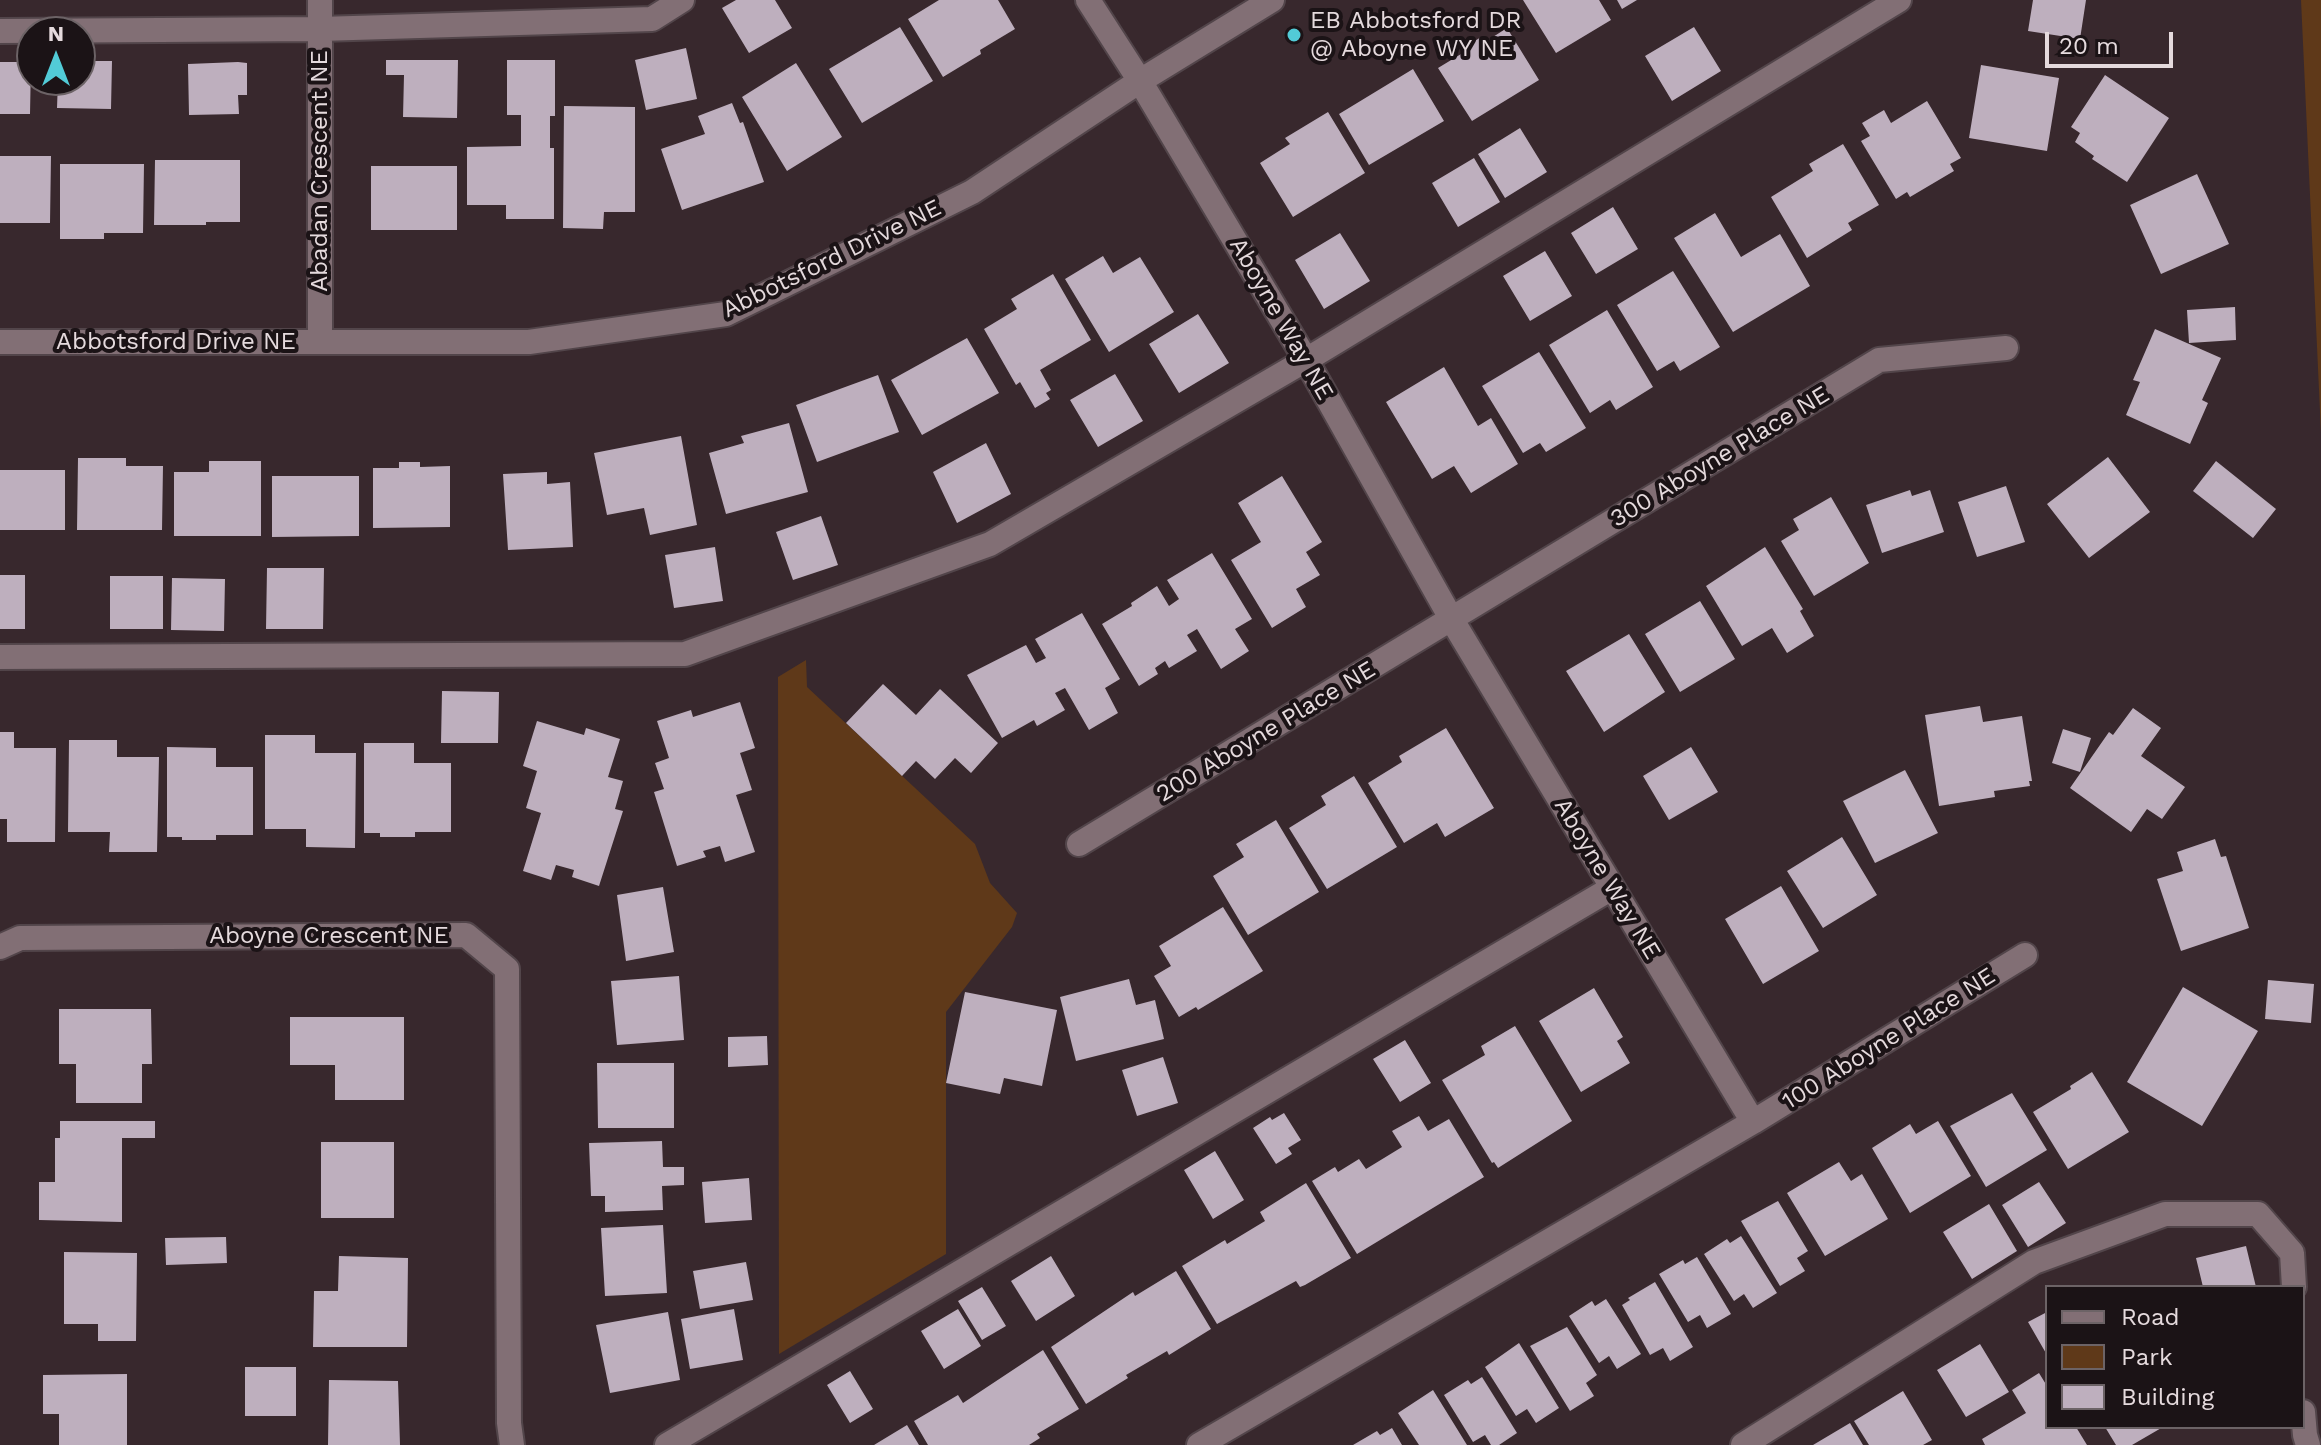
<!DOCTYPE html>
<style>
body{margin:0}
#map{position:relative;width:2321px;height:1445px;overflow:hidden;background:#38282d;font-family:"Work Sans",sans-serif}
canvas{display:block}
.legend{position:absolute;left:2045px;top:1285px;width:260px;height:144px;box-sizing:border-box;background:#1b1316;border:2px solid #6c6366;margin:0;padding:10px 14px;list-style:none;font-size:24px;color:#e5dadd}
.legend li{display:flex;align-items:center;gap:16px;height:40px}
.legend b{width:40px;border:2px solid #6c6366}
.north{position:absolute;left:16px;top:16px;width:80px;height:80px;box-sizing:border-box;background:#1b1316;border:2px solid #6c6366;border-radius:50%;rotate:0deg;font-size:22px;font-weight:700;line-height:32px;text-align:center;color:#e5dadd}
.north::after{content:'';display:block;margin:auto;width:28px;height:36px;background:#52cbd7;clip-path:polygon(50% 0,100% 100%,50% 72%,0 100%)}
.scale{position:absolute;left:2045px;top:32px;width:128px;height:36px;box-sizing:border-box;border:4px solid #e5dadd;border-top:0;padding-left:10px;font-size:24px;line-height:28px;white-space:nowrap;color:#e5dadd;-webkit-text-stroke:6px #1b1316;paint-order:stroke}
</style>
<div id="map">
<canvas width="2321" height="1445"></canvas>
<ul class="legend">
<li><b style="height:10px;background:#826f75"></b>Road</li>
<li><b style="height:22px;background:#5f3919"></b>Park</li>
<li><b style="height:22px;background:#beafbe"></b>Building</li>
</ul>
<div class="north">N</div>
<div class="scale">20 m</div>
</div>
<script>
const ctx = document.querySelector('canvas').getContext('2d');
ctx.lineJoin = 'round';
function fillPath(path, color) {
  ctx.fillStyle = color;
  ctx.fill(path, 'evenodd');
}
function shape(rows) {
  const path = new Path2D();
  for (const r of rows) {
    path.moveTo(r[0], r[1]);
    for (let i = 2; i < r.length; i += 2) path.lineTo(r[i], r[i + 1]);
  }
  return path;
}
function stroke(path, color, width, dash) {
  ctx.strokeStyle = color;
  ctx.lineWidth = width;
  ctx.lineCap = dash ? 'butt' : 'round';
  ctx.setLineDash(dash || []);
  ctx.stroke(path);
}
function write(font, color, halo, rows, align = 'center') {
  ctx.font = font + ' "Work Sans",sans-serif';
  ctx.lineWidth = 8;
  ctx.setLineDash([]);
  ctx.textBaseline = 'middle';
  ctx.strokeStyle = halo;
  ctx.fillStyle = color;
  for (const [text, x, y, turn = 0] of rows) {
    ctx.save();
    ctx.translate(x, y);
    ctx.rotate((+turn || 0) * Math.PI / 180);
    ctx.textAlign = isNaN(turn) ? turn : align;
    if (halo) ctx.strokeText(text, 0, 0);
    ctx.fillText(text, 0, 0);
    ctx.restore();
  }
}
fillPath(shape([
 [2301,0,2321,0,2321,433],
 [806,660,807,687,975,844,990,883,1017,913,1012,927,946,1012,946,1254,779,1354,778,677]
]), '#5f3919');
fillPath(shape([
 [736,0,775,0,792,28,749,53,722,8],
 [939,0,998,0,1015,29,980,50,981,54,943,77,908,19],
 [1523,0,1599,0,1611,20,1556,53],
 [1617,0,1637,0,1622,9],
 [2033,0,2086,0,2080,39,2028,31],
 [900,27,933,81,862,123,829,69],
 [1694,27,1721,71,1672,101,1645,56],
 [1507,28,1539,80,1472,121,1438,68,1466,51,1464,48,1481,37,1485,42],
 [686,48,697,99,646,110,635,60],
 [386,60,458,60,457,118,403,117,404,75,386,75],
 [507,60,555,60,555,116,550,116,550,148,554,148,554,219,506,219,506,205,467,205,467,147,521,146,521,115,507,115],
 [80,61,112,61,111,109,57,108,58,80,80,80],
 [0,62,31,62,30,114,0,114],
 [238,62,247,63,247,95,238,95,239,114,189,115,188,64],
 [796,63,842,137,787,171,742,97],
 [1981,65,2059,78,2047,151,1969,138],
 [1413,69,1444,121,1369,165,1339,114],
 [2105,75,2169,118,2127,182,2092,159,2094,156,2075,142,2080,133,2071,127],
 [1927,101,1961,158,1950,164,1954,171,1910,197,1907,192,1896,199,1861,141,1870,136,1862,123,1884,110,1891,123],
 [732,103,740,123,743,122,764,182,682,210,661,149,705,134,698,116],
 [564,106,635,107,635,212,604,212,603,229,563,228],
 [1328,112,1365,173,1293,217,1260,163,1290,144,1285,138],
 [1520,128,1547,172,1505,198,1478,154],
 [1843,144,1879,205,1848,223,1852,230,1807,258,1771,197,1813,171,1809,164],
 [0,156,51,156,50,223,0,223],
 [1474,158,1500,202,1458,227,1432,183],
 [155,160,240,160,240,222,206,222,206,225,154,225],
 [60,164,144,164,143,233,104,233,104,239,60,239],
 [371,166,457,166,457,230,371,230],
 [2197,174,2229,244,2161,274,2130,205],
 [1613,207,1638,249,1596,274,1571,233],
 [1715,213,1741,257,1780,234,1810,286,1733,332,1674,238],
 [1340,233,1370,281,1324,309,1295,260],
 [1545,251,1572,296,1530,321,1503,276],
 [1103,256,1113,273,1140,257,1174,312,1109,352,1065,279],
 [1673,271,1720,347,1680,371,1674,361,1657,371,1617,305],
 [1053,274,1091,340,1040,370,1051,390,1046,393,1050,399,1035,408,1020,382,1016,385,984,329,1017,309,1011,299],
 [2235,307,2236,340,2189,343,2187,310],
 [1607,310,1653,387,1616,410,1610,400,1590,413,1549,345],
 [1198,314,1229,363,1179,393,1149,344],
 [2155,329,2221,358,2202,400,2208,403,2190,444,2126,415,2140,382,2133,380],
 [967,338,999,393,922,435,891,380],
 [1539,352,1586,428,1546,452,1540,443,1523,453,1482,386],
 [1444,367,1478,426,1491,418,1518,464,1471,493,1454,466,1432,479,1386,402],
 [1115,374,1143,421,1098,447,1070,400],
 [878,375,899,432,817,462,796,405],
 [789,423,808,492,726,514,709,453,744,443,741,436],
 [681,436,697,525,650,535,644,508,607,515,594,453],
 [986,443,1011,494,957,523,933,472],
 [2108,457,2150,512,2089,558,2047,504],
 [78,458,126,458,126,466,163,466,162,530,77,530],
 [209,461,261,461,261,536,174,536,174,472,209,472],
 [2216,461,2276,509,2253,538,2193,491],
 [399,462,420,462,420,467,450,466,450,527,373,528,373,468,399,468],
 [0,470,65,470,65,530,0,530],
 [547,472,547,484,570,482,573,547,508,550,503,474],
 [272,476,359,476,359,536,272,537],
 [1282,476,1322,542,1306,552,1320,575,1296,589,1306,607,1272,628,1231,560,1261,542,1238,503],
 [2006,486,2025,542,1977,557,1958,502],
 [1910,490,1912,496,1930,490,1944,532,1882,553,1866,505],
 [1831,497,1869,563,1814,596,1781,541,1799,530,1793,519],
 [821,516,838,565,793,580,776,532],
 [715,547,723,601,674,608,665,555],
 [1765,547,1803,609,1800,611,1814,636,1787,653,1772,628,1742,646,1706,586],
 [1212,553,1252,619,1235,629,1249,651,1221,669,1197,629,1187,635,1197,651,1169,668,1165,661,1155,668,1158,674,1139,686,1102,624,1132,606,1131,603,1157,586,1169,606,1179,599,1167,580],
 [267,568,324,568,323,629,266,629],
 [0,575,25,575,25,629,0,629],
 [110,576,163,576,163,629,110,629],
 [172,578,225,579,224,631,171,630],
 [1700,601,1735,659,1680,692,1645,634],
 [1082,613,1120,679,1105,688,1118,713,1089,730,1065,688,1055,693,1065,710,1037,726,1034,720,1002,738,967,675,1026,645,1036,663,1046,658,1035,639],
 [1629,634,1665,692,1604,732,1566,671],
 [883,684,916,715,940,689,998,743,971,773,955,758,935,779,916,761,902,776,846,723],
 [442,691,499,692,498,743,441,743],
 [740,702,755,748,740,753,752,790,736,795,755,852,725,862,720,846,703,851,706,857,677,866,654,792,664,789,655,763,669,758,657,721,691,710,693,717],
 [1980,706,1983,722,2022,716,2032,781,2029,781,2030,786,1994,791,1995,797,1939,806,1925,715],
 [2133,708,2161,728,2141,756,2185,787,2162,819,2147,809,2131,832,2070,788,2109,732,2113,735],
 [537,721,584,735,586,728,620,739,608,777,623,781,615,809,623,811,599,886,572,877,574,870,556,865,551,880,523,871,541,813,526,808,537,771,523,766],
 [1446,728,1494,808,1445,837,1437,823,1404,843,1368,783,1402,762,1399,756],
 [2063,729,2091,738,2080,772,2052,763],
 [0,732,14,732,14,748,56,748,55,842,7,842,7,819,0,819],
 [265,735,315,735,315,753,356,753,355,848,306,847,306,829,265,829],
 [69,740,117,740,117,757,159,757,157,852,109,852,110,832,68,832],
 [364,743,414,743,414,763,451,763,451,832,415,832,415,837,380,837,380,833,364,833],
 [167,747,216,748,216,767,253,767,253,835,216,835,216,840,182,840,182,837,167,837],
 [1691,747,1718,792,1669,820,1643,776],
 [1905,770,1938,833,1875,863,1843,801],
 [1354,776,1397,847,1327,889,1289,828,1326,805,1321,796],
 [1276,820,1319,892,1248,935,1213,876,1244,857,1236,844],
 [1842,837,1877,895,1823,928,1787,871],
 [2215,839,2221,857,2226,856,2249,928,2181,951,2157,879,2183,871,2177,852],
 [1781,886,1819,951,1763,984,1725,919],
 [663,887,674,952,626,961,617,895],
 [1223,907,1263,971,1198,1010,1196,1007,1179,1017,1154,976,1171,966,1159,946],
 [679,976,684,1040,617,1045,611,981],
 [1129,979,1136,1005,1155,1000,1164,1039,1076,1061,1060,997],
 [2268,980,2314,984,2311,1023,2265,1019],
 [2183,987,2258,1031,2202,1126,2127,1082],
 [1594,988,1623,1037,1617,1041,1630,1063,1581,1092,1539,1021],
 [965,992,1057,1010,1042,1086,1004,1078,1000,1094,946,1083],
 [59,1009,151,1009,152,1064,142,1064,142,1103,76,1103,76,1064,59,1064],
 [290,1017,404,1017,404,1100,335,1100,335,1065,290,1065],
 [1515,1026,1572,1121,1498,1168,1494,1162,1492,1163,1442,1080,1485,1055,1481,1046],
 [767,1036,768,1065,728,1067,728,1037],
 [1405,1040,1431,1083,1400,1102,1373,1059],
 [1163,1057,1178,1103,1137,1116,1122,1070],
 [597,1063,674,1063,674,1128,598,1128],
 [2092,1072,2129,1132,2068,1169,2033,1112,2071,1089,2070,1086],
 [2012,1093,2047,1150,1986,1187,1950,1126],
 [1284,1113,1301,1140,1288,1148,1292,1154,1276,1164,1253,1128,1270,1117,1272,1120],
 [1419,1116,1428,1131,1449,1119,1484,1177,1357,1254,1312,1181,1335,1167,1338,1172,1359,1159,1366,1169,1402,1147,1392,1131],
 [60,1121,155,1121,155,1138,122,1138,122,1222,39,1220,39,1182,55,1182,55,1138,60,1138],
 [1938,1121,1971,1176,1910,1213,1872,1148,1910,1124,1916,1134],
 [662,1141,663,1167,684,1167,684,1185,662,1186,663,1210,605,1212,605,1196,591,1196,589,1143],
 [321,1142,394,1142,394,1218,321,1218],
 [1215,1151,1244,1200,1213,1219,1184,1170],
 [1839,1162,1851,1181,1862,1174,1888,1219,1825,1256,1787,1193],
 [749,1178,752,1220,705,1223,702,1182],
 [2039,1182,2066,1223,2028,1247,2002,1205],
 [1306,1183,1351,1258,1305,1285,1300,1287,1296,1281,1217,1324,1182,1266,1225,1240,1227,1244,1265,1221,1260,1212],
 [1778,1201,1808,1251,1797,1258,1805,1271,1780,1286,1741,1221],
 [1989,1204,2017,1251,1972,1279,1943,1232],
 [663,1225,667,1293,605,1296,601,1228],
 [1741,1236,1777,1293,1753,1308,1744,1294,1734,1301,1704,1254,1727,1239,1730,1243],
 [226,1237,227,1263,166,1265,165,1238],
 [2246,1246,2256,1287,2203,1287,2196,1258],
 [64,1252,137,1253,136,1341,98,1341,98,1324,64,1324],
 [339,1256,408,1258,407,1347,313,1347,314,1291,338,1291],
 [1051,1256,1075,1296,1036,1321,1011,1281],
 [1697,1257,1731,1314,1707,1328,1700,1315,1688,1322,1659,1274,1683,1260,1685,1264],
 [746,1262,753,1300,700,1309,693,1271],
 [1176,1271,1211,1329,1169,1355,1167,1351,1126,1375,1128,1378,1086,1404,1051,1347,1133,1292,1135,1296],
 [1655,1282,1693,1347,1670,1361,1663,1348,1650,1355,1622,1305,1630,1300,1628,1298],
 [982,1287,1006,1326,982,1340,958,1301],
 [1606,1299,1641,1354,1617,1369,1609,1356,1599,1363,1569,1316,1592,1301,1595,1306],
 [734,1309,743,1360,690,1369,681,1319],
 [958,1309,981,1346,944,1369,921,1331],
 [668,1312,680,1380,610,1393,596,1325],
 [2047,1312,2047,1355,2028,1322],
 [1567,1327,1597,1375,1586,1383,1594,1396,1570,1411,1530,1346],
 [1519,1343,1559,1408,1536,1423,1527,1409,1516,1416,1485,1367],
 [1980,1344,2009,1392,1966,1417,1937,1370],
 [1043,1350,1079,1409,1037,1434,1040,1438,1029,1445,928,1445,914,1421,958,1395,963,1403],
 [245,1367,296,1367,296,1416,245,1416],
 [850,1371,873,1409,850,1423,827,1385],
 [2039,1373,2047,1386,2047,1427,2076,1427,2087,1445,1985,1445,1982,1439,2026,1413,2012,1390],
 [127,1374,127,1445,59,1445,59,1414,43,1414,43,1375],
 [1482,1377,1517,1433,1499,1445,1491,1445,1485,1435,1473,1442,1444,1395,1468,1380,1471,1384],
 [329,1380,398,1381,400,1445,328,1445],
 [1433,1390,1467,1445,1419,1445,1398,1413],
 [1903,1391,1932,1440,1923,1445,1869,1445,1854,1421],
 [1850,1423,1863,1445,1813,1445],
 [907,1425,919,1445,874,1445],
 [2105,1427,2163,1427,2132,1445,2116,1445],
 [1392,1428,1402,1445,1353,1445,1377,1431,1380,1435]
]), '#beafbe');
const minor = shape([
 [320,0,320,342],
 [1088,0,1140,81,1306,360,1452,620,1753,1122],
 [0,31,320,29,652,19,682,0],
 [0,342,529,342,726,314,972,192,1140,81,1272,0],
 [0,657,685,654,990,544,1306,360,1899,0],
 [1079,844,1879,360,2006,348],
 [0,947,20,938,466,935,507,969,509,1423,512,1445],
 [2303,1412,2305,1435,2308,1445],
 [667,1445,1612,888],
 [1199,1445,1753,1122,2025,955],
 [1743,1445,2034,1262,2165,1214,2258,1214,2292,1253,2294,1287]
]);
stroke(minor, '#52454a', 28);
stroke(minor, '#826f75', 24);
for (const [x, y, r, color] of [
 [1294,35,8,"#52cbd7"]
]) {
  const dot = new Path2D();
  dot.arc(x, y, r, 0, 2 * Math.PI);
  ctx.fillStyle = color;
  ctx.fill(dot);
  stroke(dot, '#1b1316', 3);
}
write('24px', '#e5dadd', '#1b1316', [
 ["EB Abbotsford DR",1310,21],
 ["@ Aboyne WY NE",1310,49]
], 'left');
write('24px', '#e5dadd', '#1b1316', [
 ["Abadan Crescent NE",320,171,-90],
 ["Abbotsford Drive NE",832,259,-26],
 ["Aboyne Way NE",1281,319,60],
 ["Abbotsford Drive NE",176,342],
 ["300 Aboyne Place NE",1720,457,-31],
 ["200 Aboyne Place NE",1266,732,-31],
 ["Aboyne Way NE",1607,879,59],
 ["Aboyne Crescent NE",329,936],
 ["100 Aboyne Place NE",1889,1039,-32]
]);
</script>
